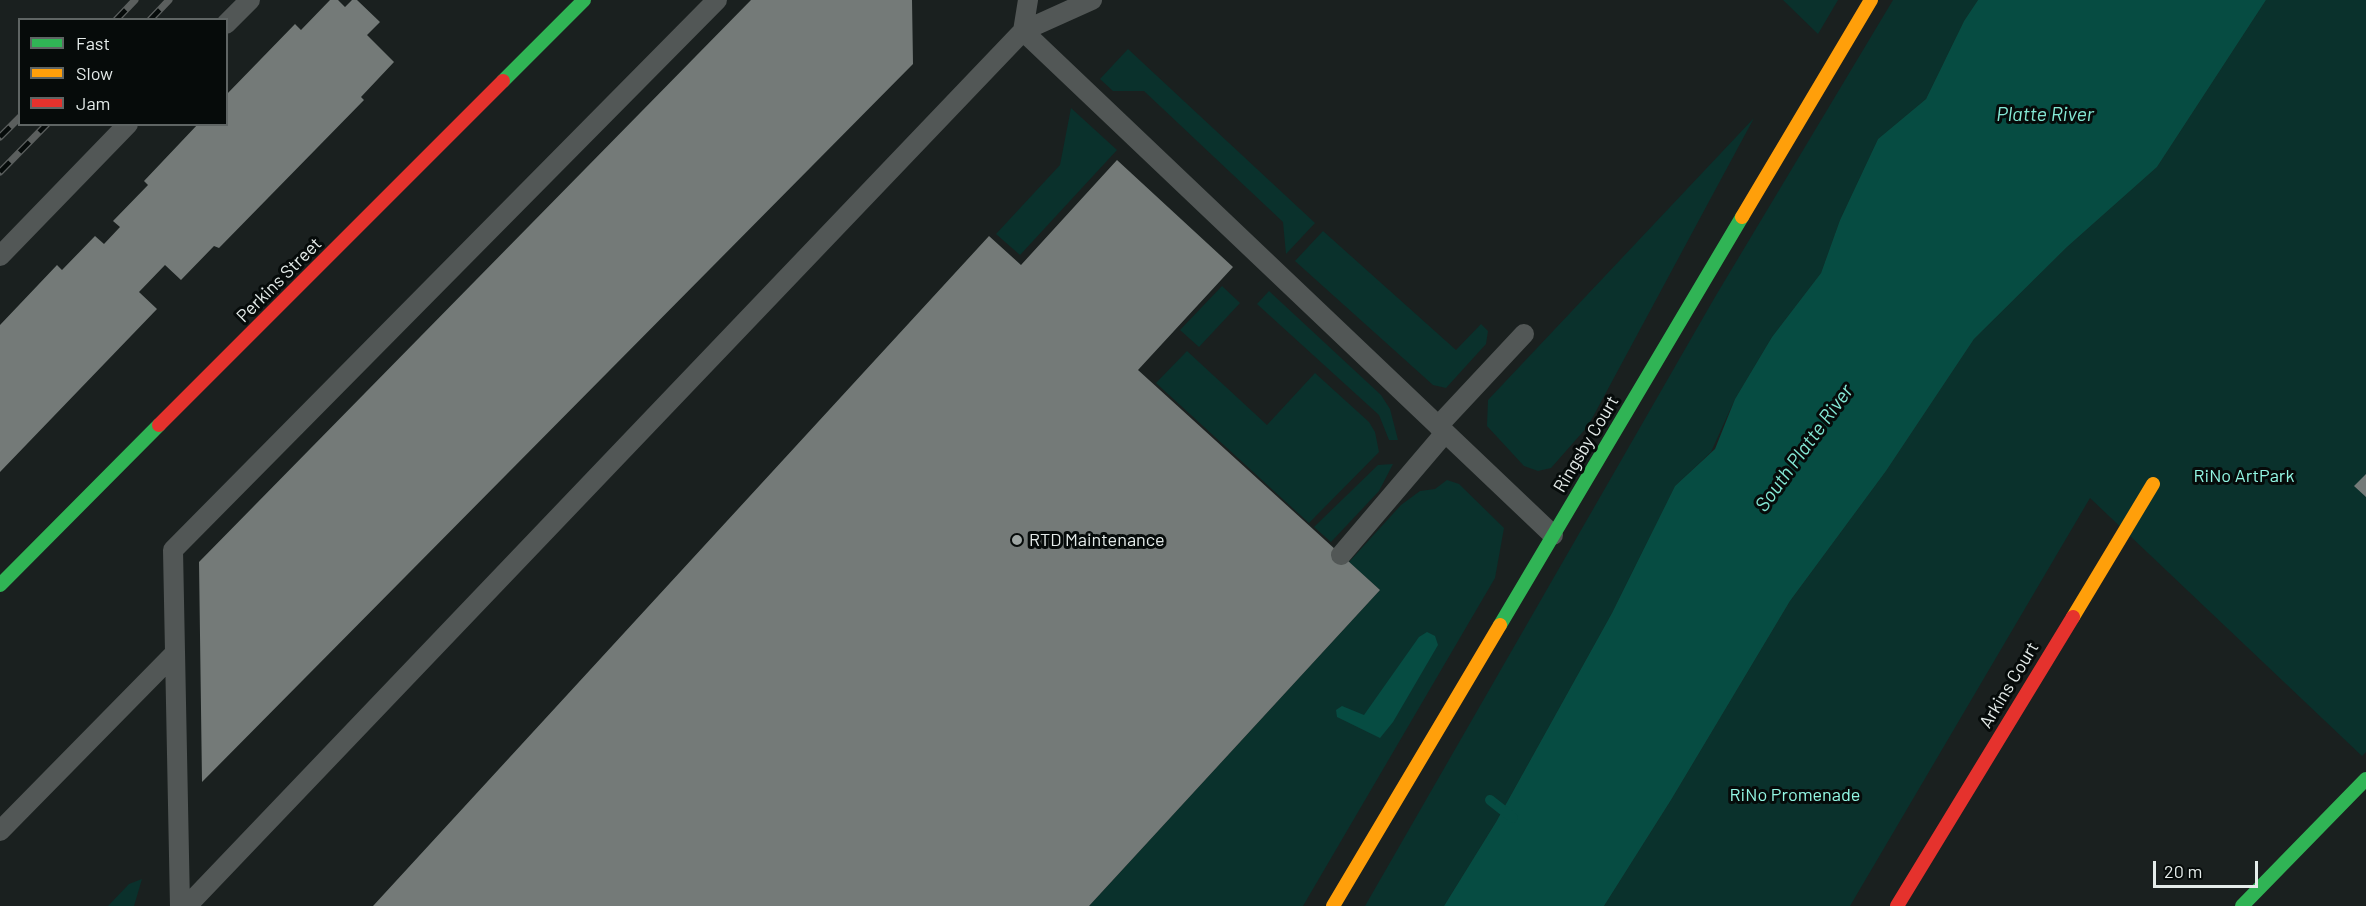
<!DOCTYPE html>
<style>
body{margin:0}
#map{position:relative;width:2366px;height:906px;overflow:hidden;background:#1a201f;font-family:Barlow,sans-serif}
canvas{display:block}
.legend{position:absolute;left:18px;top:18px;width:210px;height:108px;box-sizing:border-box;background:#060b0a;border:2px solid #5f6564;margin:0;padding:8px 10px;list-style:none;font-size:18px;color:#e5ecea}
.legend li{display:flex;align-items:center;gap:12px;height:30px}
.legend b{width:30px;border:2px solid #5f6564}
.scale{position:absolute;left:2153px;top:861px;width:105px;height:27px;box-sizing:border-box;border:3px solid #e5ecea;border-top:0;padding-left:8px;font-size:18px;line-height:21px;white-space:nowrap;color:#e5ecea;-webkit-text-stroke:4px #060b0a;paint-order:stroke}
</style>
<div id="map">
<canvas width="2366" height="906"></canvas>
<ul class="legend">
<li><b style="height:8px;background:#30b455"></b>Fast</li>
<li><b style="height:8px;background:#ff9f0a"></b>Slow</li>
<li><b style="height:8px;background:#e5322d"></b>Jam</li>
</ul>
<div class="scale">20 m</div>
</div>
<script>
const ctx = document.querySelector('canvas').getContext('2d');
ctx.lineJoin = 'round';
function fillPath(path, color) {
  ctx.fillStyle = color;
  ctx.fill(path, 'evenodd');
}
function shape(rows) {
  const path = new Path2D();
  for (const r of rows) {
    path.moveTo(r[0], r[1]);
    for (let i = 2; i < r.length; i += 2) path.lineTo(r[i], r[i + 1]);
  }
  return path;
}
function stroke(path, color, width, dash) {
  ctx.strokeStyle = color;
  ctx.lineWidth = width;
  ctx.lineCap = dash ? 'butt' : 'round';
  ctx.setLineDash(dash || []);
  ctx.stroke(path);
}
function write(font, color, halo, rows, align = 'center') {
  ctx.font = font + ' Barlow,sans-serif';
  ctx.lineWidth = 6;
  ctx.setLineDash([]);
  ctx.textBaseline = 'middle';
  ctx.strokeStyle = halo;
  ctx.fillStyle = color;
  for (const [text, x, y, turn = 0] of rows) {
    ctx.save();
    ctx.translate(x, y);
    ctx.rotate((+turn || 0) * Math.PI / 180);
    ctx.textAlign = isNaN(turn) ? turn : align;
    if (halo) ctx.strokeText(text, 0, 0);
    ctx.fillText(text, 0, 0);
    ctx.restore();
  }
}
fillPath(shape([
 [1783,0,1838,0,1818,34],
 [1893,0,1978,0,1964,21,1926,99,1878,139,1840,220,1821,273,1772,337,1735,399,1711,452,1675,486,1612,613,1496,822,1444,906,1365,906,1715,297],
 [2266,0,2366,0,2366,752,2362,756,2090,498,1850,906,1604,906,1671,800,1790,601,1886,471,1974,339,2067,247,2157,167],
 [1128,49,1315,223,1286,254,1283,222,1144,91,1113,91,1100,79],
 [1071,108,1117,150,1020,255,996,234,1060,165],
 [1754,118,1588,426,1551,468,1538,471,1524,466,1487,426,1488,400],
 [1323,231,1456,350,1481,324,1488,331,1486,344,1446,388,1433,385,1295,261],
 [1222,286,1240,303,1199,347,1180,330],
 [1269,291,1381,395,1390,409,1398,440,1389,440,1379,415,1257,304],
 [1187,351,1267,425,1315,373,1369,422,1375,432,1379,452,1309,523,1156,383],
 [1393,464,1379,491,1331,542,1314,527,1378,465],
 [1447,480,1459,484,1504,528,1495,578,1303,906,1089,906,1380,590,1349,562,1401,505,1420,491,1435,489],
 [142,879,134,906,108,906,129,884]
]), '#0a312c');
fillPath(shape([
 [1978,0,2266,0,2157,167,2067,247,1974,339,1886,471,1790,601,1671,800,1604,906,1444,906,1496,822,1612,613,1675,486,1715,449,1735,399,1772,337,1821,273,1840,220,1878,139,1926,99,1964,21],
 [1427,632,1435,636,1438,645,1393,722,1380,738,1337,717,1336,710,1342,706,1364,715,1419,637]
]), '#064c42');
stroke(shape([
 [1490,800,1513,818]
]), '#064c42', 10);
fillPath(shape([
 [330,0,338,0,345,7,352,0,357,0,380,22,367,35,394,62,361,97,364,100,219,248,214,246,181,280,165,265,139,292,157,309,0,472,0,325,57,265,62,270,95,236,104,244,120,227,113,221,148,185,144,181,198,124,226,124,226,95,295,24,301,30],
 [751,0,912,0,913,64,202,782,199,562],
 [1117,160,1233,267,1138,370,1380,590,1089,906,373,906,989,236,1021,265],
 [2366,474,2366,497,2354,486]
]), '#747a78');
stroke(shape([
 [226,24,250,0],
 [1023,31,1553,535],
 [1023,31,1028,0],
 [0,256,128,124],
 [1438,426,1524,334],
 [1341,555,1445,433],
 [0,831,175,653],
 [180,906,173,550,717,0],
 [187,906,1023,31,1092,0]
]), '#525756', 20);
stroke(shape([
 [503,81,584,0],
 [0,585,159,425],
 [1500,625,1742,217],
 [2242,906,2366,779]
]), '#30b455', 14);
stroke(shape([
 [1742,217,1871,0],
 [2073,617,2153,484],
 [1333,906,1500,625]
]), '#ff9f0a', 14);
stroke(shape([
 [159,425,503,81],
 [1897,906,2073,617]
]), '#e5322d', 14);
const rail = shape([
 [116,20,135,0],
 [150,20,169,0],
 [0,137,20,117],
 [0,172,47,124]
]);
stroke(rail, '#5b5f5e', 7);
stroke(rail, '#060b0a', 4.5, [14]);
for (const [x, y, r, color] of [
 [1017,540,6,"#9ea5a3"]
]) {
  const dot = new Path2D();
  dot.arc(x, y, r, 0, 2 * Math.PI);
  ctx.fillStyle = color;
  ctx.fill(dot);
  stroke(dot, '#060b0a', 2);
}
write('18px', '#e5ecea', '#060b0a', [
 ["Perkins Street",279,280,-45],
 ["Ringsby Court",1586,444,-59],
 ["Arkins Court",2009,685,-59]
]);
write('18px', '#93f7e4', '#060b0a', [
 ["RiNo ArtPark",2244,476],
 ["RiNo Promenade",1795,795]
]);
write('18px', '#e5ecea', '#060b0a', [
 ["RTD Maintenance",1029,540]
], 'left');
write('italic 20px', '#85e9d6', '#060b0a', [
 ["Platte River",2045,114],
 ["South Platte River",1804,448,-54]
]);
</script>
